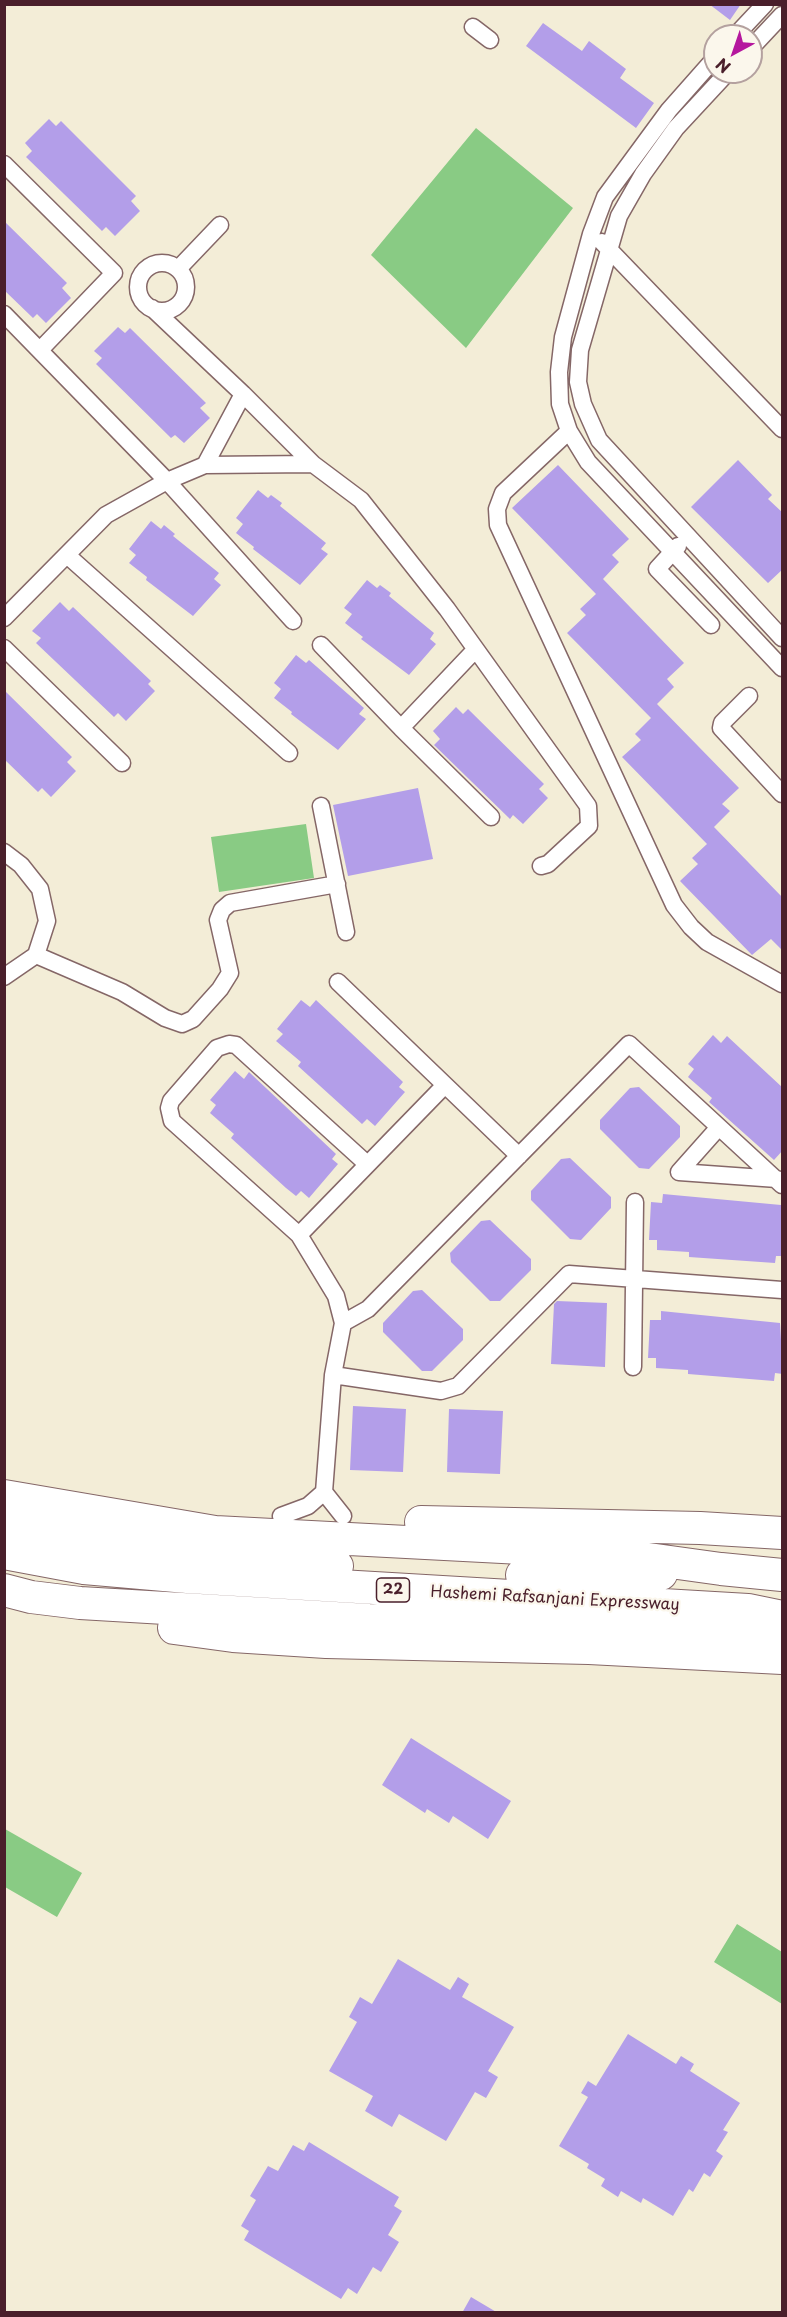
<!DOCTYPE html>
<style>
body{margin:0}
#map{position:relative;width:787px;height:2317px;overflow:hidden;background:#f3edd7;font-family:"Playpen Sans",sans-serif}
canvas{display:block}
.frame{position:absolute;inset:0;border:6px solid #4a1f2b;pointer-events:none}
.north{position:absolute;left:703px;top:24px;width:60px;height:60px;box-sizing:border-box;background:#fbf7ec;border:2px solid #b4a19f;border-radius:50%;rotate:220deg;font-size:16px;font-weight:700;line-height:24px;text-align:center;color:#4a1f2b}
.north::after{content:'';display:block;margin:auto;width:21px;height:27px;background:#b5179e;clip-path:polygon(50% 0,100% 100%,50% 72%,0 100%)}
</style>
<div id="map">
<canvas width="787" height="2317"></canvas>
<div class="frame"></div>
<div class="north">N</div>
</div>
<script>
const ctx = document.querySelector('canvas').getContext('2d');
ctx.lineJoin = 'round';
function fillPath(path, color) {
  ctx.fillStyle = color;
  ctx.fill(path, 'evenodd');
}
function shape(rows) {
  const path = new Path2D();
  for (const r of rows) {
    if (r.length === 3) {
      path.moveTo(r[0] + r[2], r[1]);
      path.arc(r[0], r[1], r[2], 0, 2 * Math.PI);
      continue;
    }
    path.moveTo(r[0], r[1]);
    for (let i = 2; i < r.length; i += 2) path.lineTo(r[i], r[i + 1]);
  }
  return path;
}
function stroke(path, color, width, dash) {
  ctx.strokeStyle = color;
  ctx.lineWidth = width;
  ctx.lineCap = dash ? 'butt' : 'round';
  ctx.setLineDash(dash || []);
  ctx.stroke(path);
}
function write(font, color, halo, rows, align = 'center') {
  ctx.font = font + ' "Playpen Sans",sans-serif';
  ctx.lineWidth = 4.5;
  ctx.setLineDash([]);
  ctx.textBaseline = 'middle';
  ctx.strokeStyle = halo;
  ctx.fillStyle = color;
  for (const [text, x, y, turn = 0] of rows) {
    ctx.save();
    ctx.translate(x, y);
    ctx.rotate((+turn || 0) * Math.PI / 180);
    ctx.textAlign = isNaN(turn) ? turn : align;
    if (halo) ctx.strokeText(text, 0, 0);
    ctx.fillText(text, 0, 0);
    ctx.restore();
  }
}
fillPath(shape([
 [476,128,573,208,466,348,371,255],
 [306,824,314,878,219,892,211,837],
 [5,1829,82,1873,57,1917,5,1887],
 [737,1924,782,1952,782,2004,714,1962]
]), '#89cb84');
fillPath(shape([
 [709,4,741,4,730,20],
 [543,23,582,51,589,41,626,69,620,78,654,103,636,128,526,46],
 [49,119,56,126,61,121,136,196,131,201,140,211,115,236,106,227,102,231,26,157,32,151,25,143],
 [4,221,67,283,62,288,71,298,46,323,37,314,33,318,4,290],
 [118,327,125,333,130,328,206,403,200,408,210,418,184,443,175,435,171,438,96,364,102,358,94,351],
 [738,460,772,495,768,499,783,513,783,569,768,583,691,507],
 [558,465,629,539,612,555,619,562,603,579,684,663,667,679,674,687,657,704,739,788,722,804,730,811,714,827,783,898,783,951,771,939,752,955,680,881,698,864,692,858,707,844,622,757,641,740,635,734,651,718,567,633,586,615,580,609,596,594,512,508],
 [258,490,268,498,271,495,282,503,280,506,326,543,321,549,328,554,300,585,253,549,254,547,236,533,243,524,236,518],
 [151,521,161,529,164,525,175,534,173,536,219,573,214,579,221,585,193,616,146,580,147,577,129,563,136,555,129,549],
 [367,580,377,588,380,585,391,593,389,596,434,633,430,639,436,644,409,675,361,639,363,637,345,623,352,614,344,608],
 [60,602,69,611,73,607,151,681,148,684,155,691,126,721,118,713,114,717,36,643,41,638,32,631],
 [296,655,306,663,309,660,364,708,359,714,366,719,338,750,291,714,292,712,274,698,281,689,274,683],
 [4,690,72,757,67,762,76,771,51,797,42,788,38,792,4,759],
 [456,707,463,714,468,709,544,784,539,789,548,798,523,824,513,815,510,819,434,745,440,739,433,731],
 [418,788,433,859,348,876,333,805],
 [301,1000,310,1007,316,1000,403,1082,399,1087,405,1092,375,1126,367,1119,362,1124,298,1066,301,1062,276,1041,283,1034,277,1029],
 [713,1035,721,1043,727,1036,783,1088,783,1150,774,1160,709,1102,712,1098,688,1077,694,1069,688,1064],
 [235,1071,244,1079,249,1072,336,1154,332,1159,338,1164,309,1198,301,1191,296,1196,286,1188,231,1138,234,1134,210,1113,216,1105,210,1100],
 [639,1087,680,1126,680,1137,649,1169,639,1168,600,1129,600,1120,630,1088],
 [570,1158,611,1197,611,1208,581,1240,570,1239,531,1200,531,1191,561,1159],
 [663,1194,781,1205,783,1256,776,1256,775,1263,689,1257,689,1252,657,1250,657,1240,649,1240,651,1202,662,1203],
 [490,1220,531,1259,531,1270,500,1301,490,1301,451,1262,450,1253,481,1221],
 [422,1290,463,1329,463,1340,432,1371,422,1371,383,1332,383,1323,413,1291],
 [557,1301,607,1303,605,1367,551,1364,554,1304],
 [661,1311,780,1323,783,1374,775,1373,774,1381,688,1374,688,1370,656,1368,656,1358,648,1358,650,1320,661,1320],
 [353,1406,406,1409,403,1472,350,1470],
 [449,1409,503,1411,500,1474,447,1472],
 [411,1738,511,1801,488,1839,453,1816,449,1823,427,1809,425,1813,382,1785],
 [398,1959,450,1990,458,1977,469,1984,462,1997,514,2027,488,2071,498,2077,486,2098,475,2092,446,2141,399,2114,392,2127,365,2111,373,2096,329,2071,357,2022,349,2017,360,1997,372,2004],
 [628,2034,676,2064,681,2056,694,2064,690,2071,740,2103,723,2130,728,2132,716,2151,723,2156,710,2177,704,2173,693,2192,689,2189,673,2216,643,2198,641,2203,621,2191,618,2197,601,2186,605,2179,587,2168,589,2164,559,2146,588,2097,581,2093,588,2081,596,2086],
 [309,2142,399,2197,394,2206,402,2211,388,2235,399,2242,381,2272,373,2267,357,2294,348,2288,341,2299,244,2240,249,2231,241,2226,256,2200,250,2196,268,2166,278,2171,293,2145,304,2151],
 [471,2297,498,2313,462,2313]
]), '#b39ee9');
const street = shape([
 [473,27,490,40],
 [735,36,765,4],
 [751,48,782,15],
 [715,58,669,110,605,197,591,234,563,337,559,372,560,404,569,431,588,462,782,668],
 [728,72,676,128,643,174,619,216,580,350,578,382,583,404,599,440,782,638],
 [4,164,114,273,41,349],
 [602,242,782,429],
 [162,287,24],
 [178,269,220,225],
 [152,308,243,394,205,465],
 [4,314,167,481,293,621],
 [243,394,313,464],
 [569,431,503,493,497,509,498,525,674,905,691,927,707,942,782,984],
 [678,546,657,569,711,625],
 [68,556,289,753],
 [4,618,106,515,167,481,205,465,313,464,361,500,447,609,588,806,589,826,548,864,541,866],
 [321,645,401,728,475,650],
 [4,648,122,763],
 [749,696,722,723,721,728,782,794],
 [401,728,491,817],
 [321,806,346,932],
 [4,852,21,865,40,889,47,921,36,955,4,977],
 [36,955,122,992,165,1018,182,1024,193,1019,220,989,230,973,218,920,222,910,230,903,337,884],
 [338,982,519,1156],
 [719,1127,679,1172,777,1179],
 [299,1235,445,1085],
 [343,1323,368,1309,629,1044,782,1185],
 [633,1367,635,1202],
 [333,1375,441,1391,458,1386,569,1274,782,1290],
 [281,1516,308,1506,324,1492],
 [343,1516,324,1492,333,1375,343,1323,336,1296,299,1235,172,1121,169,1108,171,1101,217,1048,229,1044,236,1045,367,1164]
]);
const highway = shape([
 [4,1496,215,1532,598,1552,721,1569,782,1575],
 [4,1522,59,1534,201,1555,337,1566],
 [421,1522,700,1528,782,1533],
 [4,1553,84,1568,187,1577,748,1610,782,1617],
 [522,1575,613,1578,661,1574],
 [4,1590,31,1597,80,1603,369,1620,744,1631,778,1627],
 [174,1628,233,1636,326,1642,589,1648,782,1658]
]);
stroke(street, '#856767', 19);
stroke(highway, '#856767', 34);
stroke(street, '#fff', 16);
stroke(highway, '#fff', 32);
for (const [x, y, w] of [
 [393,1590,33]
]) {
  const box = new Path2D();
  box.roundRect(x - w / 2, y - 12, w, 24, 4.5);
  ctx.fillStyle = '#fbf7ec';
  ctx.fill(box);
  stroke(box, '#4a1f2b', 1.5);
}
write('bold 15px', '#4a1f2b', null, [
 ["22",393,1590]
]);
write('16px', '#4a1f2b', '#fbf7ec', [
 ["Hashemi Rafsanjani Expressway",555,1599,3]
]);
</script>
